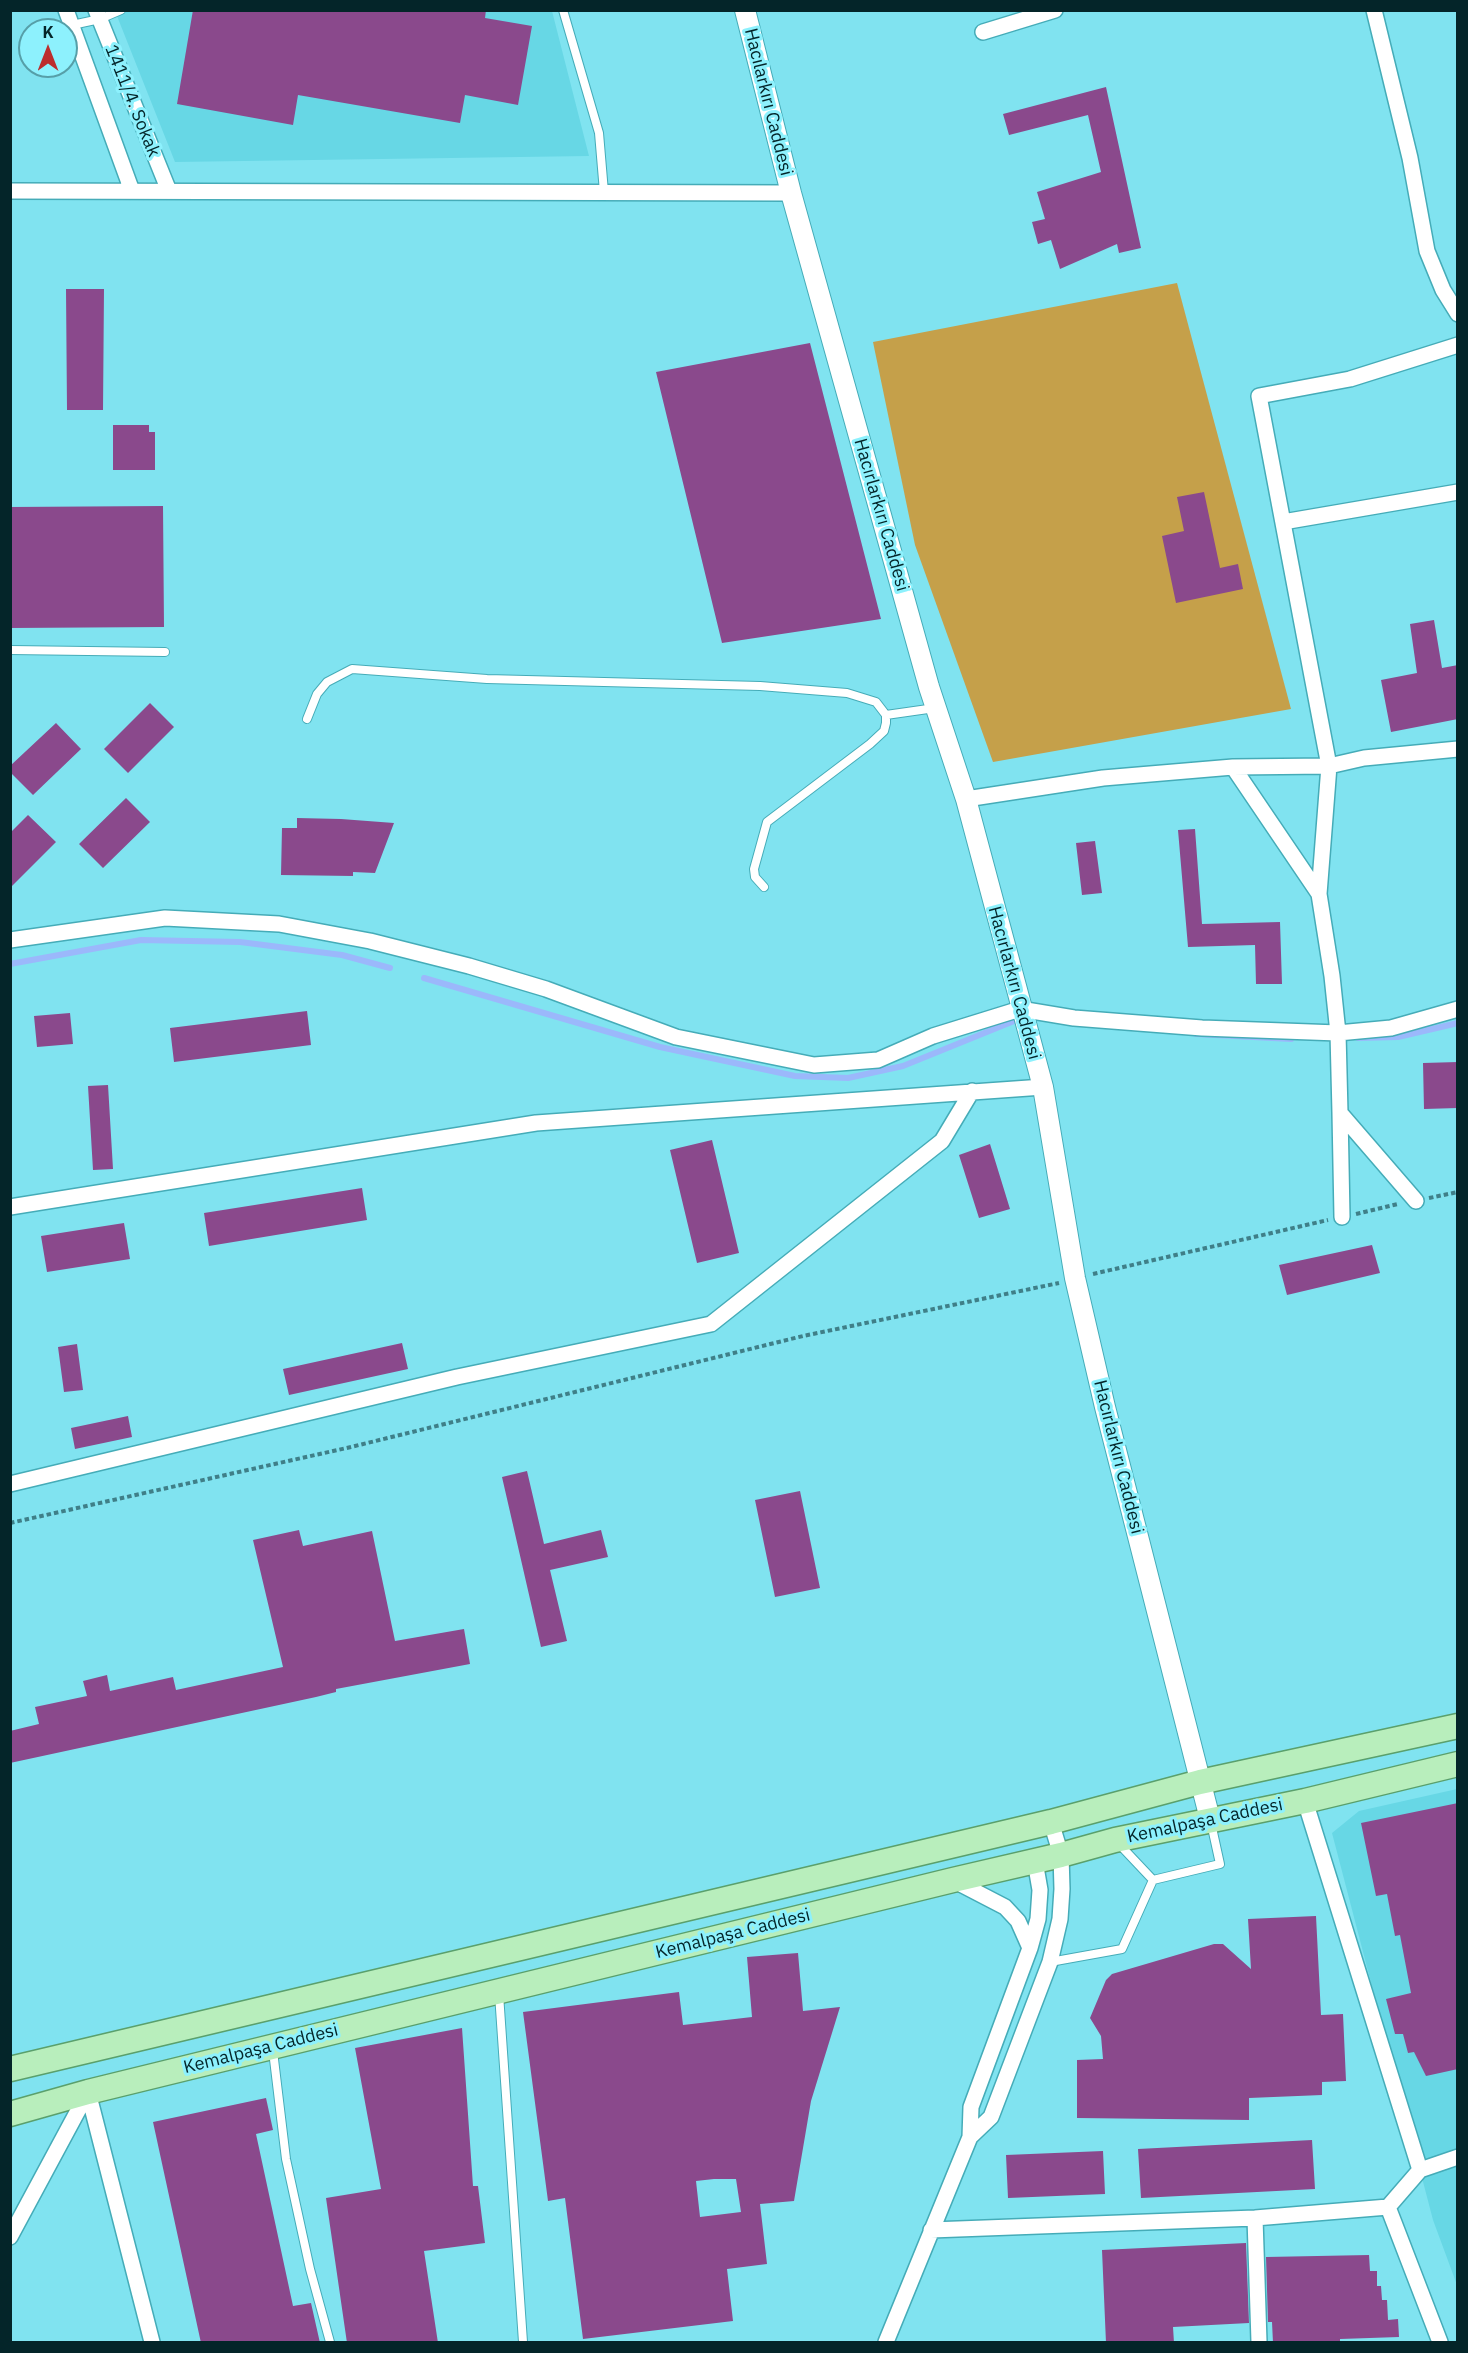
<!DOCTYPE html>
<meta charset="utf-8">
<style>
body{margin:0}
#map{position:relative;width:1468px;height:2353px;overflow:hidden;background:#80e3f0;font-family:"IBM Plex Sans",sans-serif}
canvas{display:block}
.frame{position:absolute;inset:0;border:12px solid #042529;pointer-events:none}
.north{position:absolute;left:18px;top:18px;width:60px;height:60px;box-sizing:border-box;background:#8df1fd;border:2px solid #569fa8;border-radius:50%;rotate:0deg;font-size:16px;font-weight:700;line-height:24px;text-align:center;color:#042529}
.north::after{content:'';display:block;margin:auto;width:21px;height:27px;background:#bc2d2d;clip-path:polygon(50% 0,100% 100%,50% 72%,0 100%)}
</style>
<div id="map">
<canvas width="1468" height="2353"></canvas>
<div class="frame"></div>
<div class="north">K</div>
</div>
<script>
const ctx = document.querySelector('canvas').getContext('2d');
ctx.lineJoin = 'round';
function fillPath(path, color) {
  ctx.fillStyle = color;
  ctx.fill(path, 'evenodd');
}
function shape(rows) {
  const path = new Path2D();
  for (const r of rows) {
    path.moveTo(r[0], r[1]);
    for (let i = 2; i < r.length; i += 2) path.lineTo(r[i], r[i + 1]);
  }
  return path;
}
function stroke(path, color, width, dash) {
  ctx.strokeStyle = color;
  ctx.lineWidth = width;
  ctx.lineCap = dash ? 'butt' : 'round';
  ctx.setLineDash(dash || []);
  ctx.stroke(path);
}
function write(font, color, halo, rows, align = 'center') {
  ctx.font = font + ' "IBM Plex Sans",sans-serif';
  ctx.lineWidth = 6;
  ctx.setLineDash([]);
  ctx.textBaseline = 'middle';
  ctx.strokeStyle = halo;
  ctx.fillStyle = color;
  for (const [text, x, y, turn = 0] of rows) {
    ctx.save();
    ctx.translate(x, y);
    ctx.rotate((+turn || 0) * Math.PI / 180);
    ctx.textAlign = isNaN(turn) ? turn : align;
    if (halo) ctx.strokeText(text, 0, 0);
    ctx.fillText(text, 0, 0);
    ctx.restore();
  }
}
fillPath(shape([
 [115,11,552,11,589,156,175,162],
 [1457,1789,1457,2285,1433,2220,1332,1833,1359,1811]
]), '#67d7e5');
fillPath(shape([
 [1177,283,1291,709,993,762,915,545,873,342]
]), '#c5a04a');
stroke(shape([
 [10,964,141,940,240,942,342,955,390,968],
 [424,978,660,1047,795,1076,848,1078,903,1066,1014,1021],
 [1196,1034,1291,1039],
 [1358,1038,1398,1037,1458,1023]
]), '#9bb8fb', 6);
fillPath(shape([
 [193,10,486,10,485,18,532,26,518,105,465,95,460,123,298,95,293,125,177,104],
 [1106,87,1141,248,1119,253,1117,244,1060,269,1051,240,1038,244,1032,222,1045,219,1037,192,1101,172,1088,115,1009,135,1003,114],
 [66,289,104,289,103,410,67,410],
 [810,343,881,619,722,643,656,372],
 [113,425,149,425,149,432,155,432,155,470,113,470],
 [1204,492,1220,568,1238,564,1243,589,1176,603,1162,536,1184,531,1177,497],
 [163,506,164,627,10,628,10,507],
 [1434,620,1442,668,1458,665,1458,719,1391,732,1381,680,1417,673,1410,624],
 [150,703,174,727,128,773,104,749],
 [56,723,81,749,33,795,10,772,10,766],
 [126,798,150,822,103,868,79,844],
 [28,815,56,842,10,888,10,833],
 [297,818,341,819,394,823,375,873,353,872,353,876,281,875,282,828,297,828],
 [1195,829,1202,924,1280,922,1282,984,1256,984,1255,945,1188,947,1178,830],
 [1095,841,1102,893,1082,895,1076,843],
 [307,1011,311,1045,174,1062,170,1028],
 [70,1013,73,1044,37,1047,34,1016],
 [1458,1062,1458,1108,1424,1109,1423,1063],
 [108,1085,113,1169,93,1170,88,1086],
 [712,1140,739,1253,697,1263,670,1150],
 [990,1144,1010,1209,979,1218,959,1155],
 [362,1188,367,1220,209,1246,204,1213],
 [124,1223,130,1259,47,1272,41,1236],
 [1372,1245,1380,1273,1287,1295,1279,1265],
 [402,1343,408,1369,289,1395,283,1369],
 [77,1344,83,1390,64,1392,58,1347],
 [128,1416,132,1437,75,1449,71,1428],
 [527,1471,544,1544,601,1530,608,1557,550,1570,567,1641,541,1647,502,1477],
 [800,1491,820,1588,775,1597,755,1500],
 [299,1530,303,1546,372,1531,395,1641,464,1629,470,1664,336,1689,336,1692,316,1697,10,1763,10,1731,39,1724,35,1707,87,1696,83,1681,107,1675,110,1691,173,1677,176,1690,283,1667,253,1540],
 [1458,1803,1458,2069,1426,2076,1414,2052,1408,2053,1403,2034,1395,2034,1386,1999,1411,1993,1400,1935,1395,1936,1387,1894,1376,1896,1361,1823],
 [1316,1916,1321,2015,1343,2014,1346,2081,1322,2082,1322,2095,1249,2098,1249,2120,1077,2118,1077,2060,1103,2059,1101,2036,1090,2018,1106,1980,1112,1974,1214,1944,1223,1944,1251,1969,1248,1919],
 [798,1953,803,2011,840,2007,811,2101,794,2201,760,2204,767,2264,727,2269,733,2321,583,2339,565,2198,548,2201,523,2012,679,1992,683,2025,752,2017,747,1957],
 [714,2179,736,2179,741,2212,700,2217,696,2181],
 [462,2028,473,2186,478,2186,485,2243,424,2251,438,2343,347,2343,326,2198,381,2189,355,2048],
 [266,2098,273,2130,256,2134,293,2306,311,2303,320,2343,201,2343,153,2122],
 [1312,2140,1315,2189,1141,2198,1138,2149],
 [1103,2151,1105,2194,1008,2198,1006,2155],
 [1246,2243,1249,2323,1173,2327,1174,2343,1106,2343,1102,2250],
 [1369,2255,1370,2271,1377,2271,1377,2286,1381,2286,1382,2300,1387,2300,1388,2320,1398,2319,1399,2337,1340,2339,1340,2343,1273,2343,1272,2322,1268,2322,1266,2257]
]), '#8a498c');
const service = shape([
 [563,10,599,133,604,192],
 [72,25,100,19,121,10],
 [10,650,165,652],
 [886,715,935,708],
 [307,719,317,694,327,682,352,669,487,679,760,686,847,693,876,702,886,715,886,723,884,731,870,744,767,822,754,869,755,877,764,887],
 [1119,1844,1153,1880],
 [1153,1880,1220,1864,1211,1823],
 [1050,1962,1122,1949,1153,1880],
 [499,1994,523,2342],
 [273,2051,286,2159,310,2269,330,2342]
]);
const minor = shape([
 [66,10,132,191],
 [96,10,169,191],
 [1374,10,1410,158,1427,251,1443,290,1458,314],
 [983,32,1055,10],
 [10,191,791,193],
 [1283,522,1458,492],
 [1233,767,1319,894],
 [966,799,1103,778,1233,767,1329,766,1364,758,1458,749],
 [10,940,165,918,279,924,370,941,469,966,546,989,676,1037,814,1065,878,1060,933,1036,1020,1009,1074,1018,1202,1028,1338,1033,1391,1028,1458,1009],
 [1340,1113,1338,1033,1332,976,1319,894,1329,766,1259,396,1350,379,1458,345],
 [10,1207,536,1123,1043,1087],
 [1342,1217,1340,1113,1416,1201],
 [10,1484,457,1377,711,1324,942,1141,972,1091],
 [1305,1801,1420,2170],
 [953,1880,1005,1907,1018,1921,1030,1948],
 [88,2092,152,2342],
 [970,2137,991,2117,1050,1962,1060,1919,1062,1889,1061,1855,1051,1822],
 [1255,2218,1259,2342],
 [931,2230,1255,2218,1388,2207],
 [10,2237,88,2092],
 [886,2342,970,2137,971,2107,1030,1948,1038,1919,1040,1890,1035,1861],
 [1440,2342,1388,2207,1420,2170,1458,2157]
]);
const tertiary = shape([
 [745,10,791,193,929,687,966,799,1043,1087,1075,1278,1105,1407,1210,1819]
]);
const primary = shape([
 [10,2069,1051,1822,1200,1782,1458,1726],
 [10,2114,88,2092,953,1880,1061,1855,1115,1840,1305,1801,1458,1764]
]);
stroke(service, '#45acb8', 10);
stroke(minor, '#45acb8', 18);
stroke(tertiary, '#45acb8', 22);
stroke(primary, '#5aa06c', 27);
stroke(shape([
 [1429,1198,1458,1192],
 [1356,1214,1398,1204],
 [1093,1274,1328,1220],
 [10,1523,351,1447,803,1336,1059,1283]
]), '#3f7f88', 4, [4.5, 3]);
stroke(service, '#fff', 8);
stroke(minor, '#fff', 15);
stroke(tertiary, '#fff', 20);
stroke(primary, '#b8eebc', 24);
write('18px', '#042529', '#8df1fd', [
 ["1411/4. Sokak",132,101,68],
 ["Hacılarkırı Caddesi",768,102,76],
 ["Hacırlarkırı Caddesi",881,515,74],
 ["Hacırlarkırı Caddesi",1014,983,75],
 ["Hacırlarkırı Caddesi",1118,1457,76],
 ["Kemalpaşa Caddesi",1205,1821,-12],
 ["Kemalpaşa Caddesi",733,1934,-14],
 ["Kemalpaşa Caddesi",261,2049,-14]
]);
</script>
